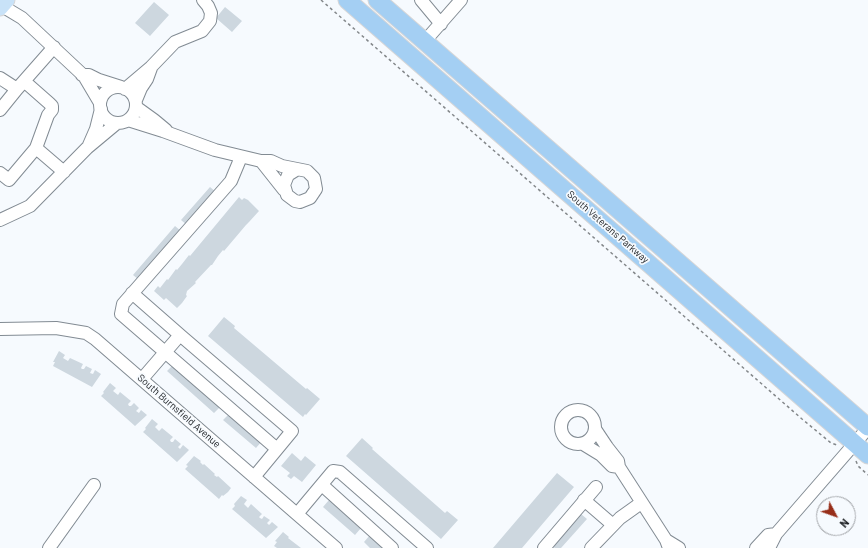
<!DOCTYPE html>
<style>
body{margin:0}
#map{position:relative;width:868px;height:548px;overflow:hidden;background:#f6fafe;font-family:Barlow,sans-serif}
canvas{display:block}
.north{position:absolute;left:816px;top:496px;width:40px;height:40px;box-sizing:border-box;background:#f6fafe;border:1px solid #9ea1a5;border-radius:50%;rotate:131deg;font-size:11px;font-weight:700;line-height:16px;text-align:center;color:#191c1f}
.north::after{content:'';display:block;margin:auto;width:14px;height:18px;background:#972e19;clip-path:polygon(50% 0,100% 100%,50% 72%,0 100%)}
</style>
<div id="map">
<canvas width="868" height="548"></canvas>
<div class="north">N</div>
</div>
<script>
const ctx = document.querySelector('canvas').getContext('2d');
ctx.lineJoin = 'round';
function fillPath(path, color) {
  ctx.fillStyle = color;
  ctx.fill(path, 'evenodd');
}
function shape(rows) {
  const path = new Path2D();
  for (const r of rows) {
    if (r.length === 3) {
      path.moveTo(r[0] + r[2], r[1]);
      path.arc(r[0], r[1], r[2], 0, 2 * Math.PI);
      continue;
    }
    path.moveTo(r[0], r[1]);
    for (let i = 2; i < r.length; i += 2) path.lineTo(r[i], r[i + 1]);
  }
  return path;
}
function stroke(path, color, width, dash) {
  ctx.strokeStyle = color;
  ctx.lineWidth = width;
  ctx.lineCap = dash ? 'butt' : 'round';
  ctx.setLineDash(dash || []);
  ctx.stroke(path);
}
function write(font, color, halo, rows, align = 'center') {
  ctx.font = font + ' Barlow,sans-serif';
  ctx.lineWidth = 3.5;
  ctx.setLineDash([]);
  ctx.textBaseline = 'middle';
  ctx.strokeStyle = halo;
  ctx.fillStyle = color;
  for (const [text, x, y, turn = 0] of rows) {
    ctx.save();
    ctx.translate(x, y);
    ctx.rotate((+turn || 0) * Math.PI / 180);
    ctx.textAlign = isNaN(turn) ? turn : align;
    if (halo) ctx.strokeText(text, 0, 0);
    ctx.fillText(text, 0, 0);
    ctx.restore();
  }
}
fillPath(shape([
 [154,2,169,15,150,36,135,23],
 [225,7,242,21,232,32,216,18],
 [210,187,216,192,187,225,181,220],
 [239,197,242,200,244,198,248,200,259,211,249,222,246,225,224,251,223,250,218,256,212,265,211,265,195,282,196,283,187,291,186,295,187,296,182,303,177,308,166,298,164,300,154,291,158,286,160,288,167,279,168,280,176,269,177,270,182,264,189,255,190,256],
 [175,226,181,231,139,280,133,275],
 [224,317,235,326,234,328,306,389,307,388,320,399,306,415,305,414,303,417,208,336],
 [59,351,65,355,63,358,68,361,70,358,83,364,81,368,82,369,84,369,86,366,92,369,90,373,93,374,95,370,101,374,92,387,53,366,55,362,53,362],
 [174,364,221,406,214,413,167,371],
 [110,383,116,388,113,391,118,395,120,392,131,401,128,404,129,406,131,406,134,403,139,408,136,411,139,413,141,410,147,415,135,426,101,396,104,393,103,392],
 [230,413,262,441,256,448,223,420],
 [152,419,158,424,155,427,159,431,162,428,173,437,170,440,171,442,173,442,175,439,181,444,178,447,180,449,183,445,189,450,177,462,143,432,146,429,145,428],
 [362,438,373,448,372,449,445,513,447,511,458,520,441,539,346,456],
 [292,453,301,461,305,456,316,465,302,482,294,476,291,479,287,476,290,473,281,466],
 [194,456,201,461,200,462,203,465,204,464,215,474,214,475,217,477,218,476,231,488,228,492,223,496,222,495,219,499,185,469,188,466,186,465],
 [557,473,574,487,522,548,493,548],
 [241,496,247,500,244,504,248,508,251,504,262,514,259,517,260,518,262,519,264,516,270,520,267,523,269,525,272,522,278,527,266,538,232,509,235,506,234,504],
 [329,500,361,528,355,535,323,507],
 [581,514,587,519,561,548,555,548,553,547],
 [283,532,289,537,288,538,301,548,277,548,274,546,277,542,275,541],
 [370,535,384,548,370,548,364,542]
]), '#cdd7df');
const minor = shape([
 [421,0,441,24],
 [2,6,22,18,84,76,100,103],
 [425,41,461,0],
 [82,75,89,75,99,80,121,87],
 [0,78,17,89,54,47],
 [118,105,18],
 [125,89,151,67,175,42,202,31,210,21,211,13,208,6,203,0],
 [136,100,141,88,147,79,151,68],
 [136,107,154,120,166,130],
 [0,110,17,89],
 [128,120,163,131,215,150,261,161,271,161,282,166,307,171,314,178,316,189,310,198,300,202,295,201,287,195,284,185,288,175,296,170],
 [89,145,96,129,101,109],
 [36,148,64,172],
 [241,157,231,181,123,304,121,314,277,449],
 [261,161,284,190],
 [0,173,9,180,36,148,48,115,52,110,52,106,49,103,24,81],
 [0,220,30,206,87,148,117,123],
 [132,293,180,335],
 [0,329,56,328,86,333,95,339,336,548],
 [142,379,180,335,292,431,254,477],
 [578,427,17],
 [595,429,607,447,618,461,619,467,666,540,669,548],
 [583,444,601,455,612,466,619,467],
 [322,485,392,548],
 [584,500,613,525],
 [297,514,333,471,340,472,427,548],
 [666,540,679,548],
 [49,548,94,485],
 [544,548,596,487],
 [591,548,620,518,641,503],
 [756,548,768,535,776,534],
 [769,548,776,534,868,428]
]);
const major = shape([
 [0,8,7,0]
]);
const highway = shape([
 [347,0,868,455],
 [377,0,868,427]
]);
stroke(minor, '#828b93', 14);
stroke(major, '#d6d6d7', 17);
stroke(highway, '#d6d6d7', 19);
stroke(shape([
 [321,0,802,419,831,443,837,445],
 [856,461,858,466,868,475]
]), '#83878a', 1.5, [3, 3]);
stroke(minor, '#fff', 12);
stroke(major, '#c8e2f8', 15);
stroke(highway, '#a4cff3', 17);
write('10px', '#191c1f', '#f6fafe', [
 ["South Veterans Parkway",608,227,41],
 ["South Burnsfield Avenue",179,411,41]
]);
</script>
